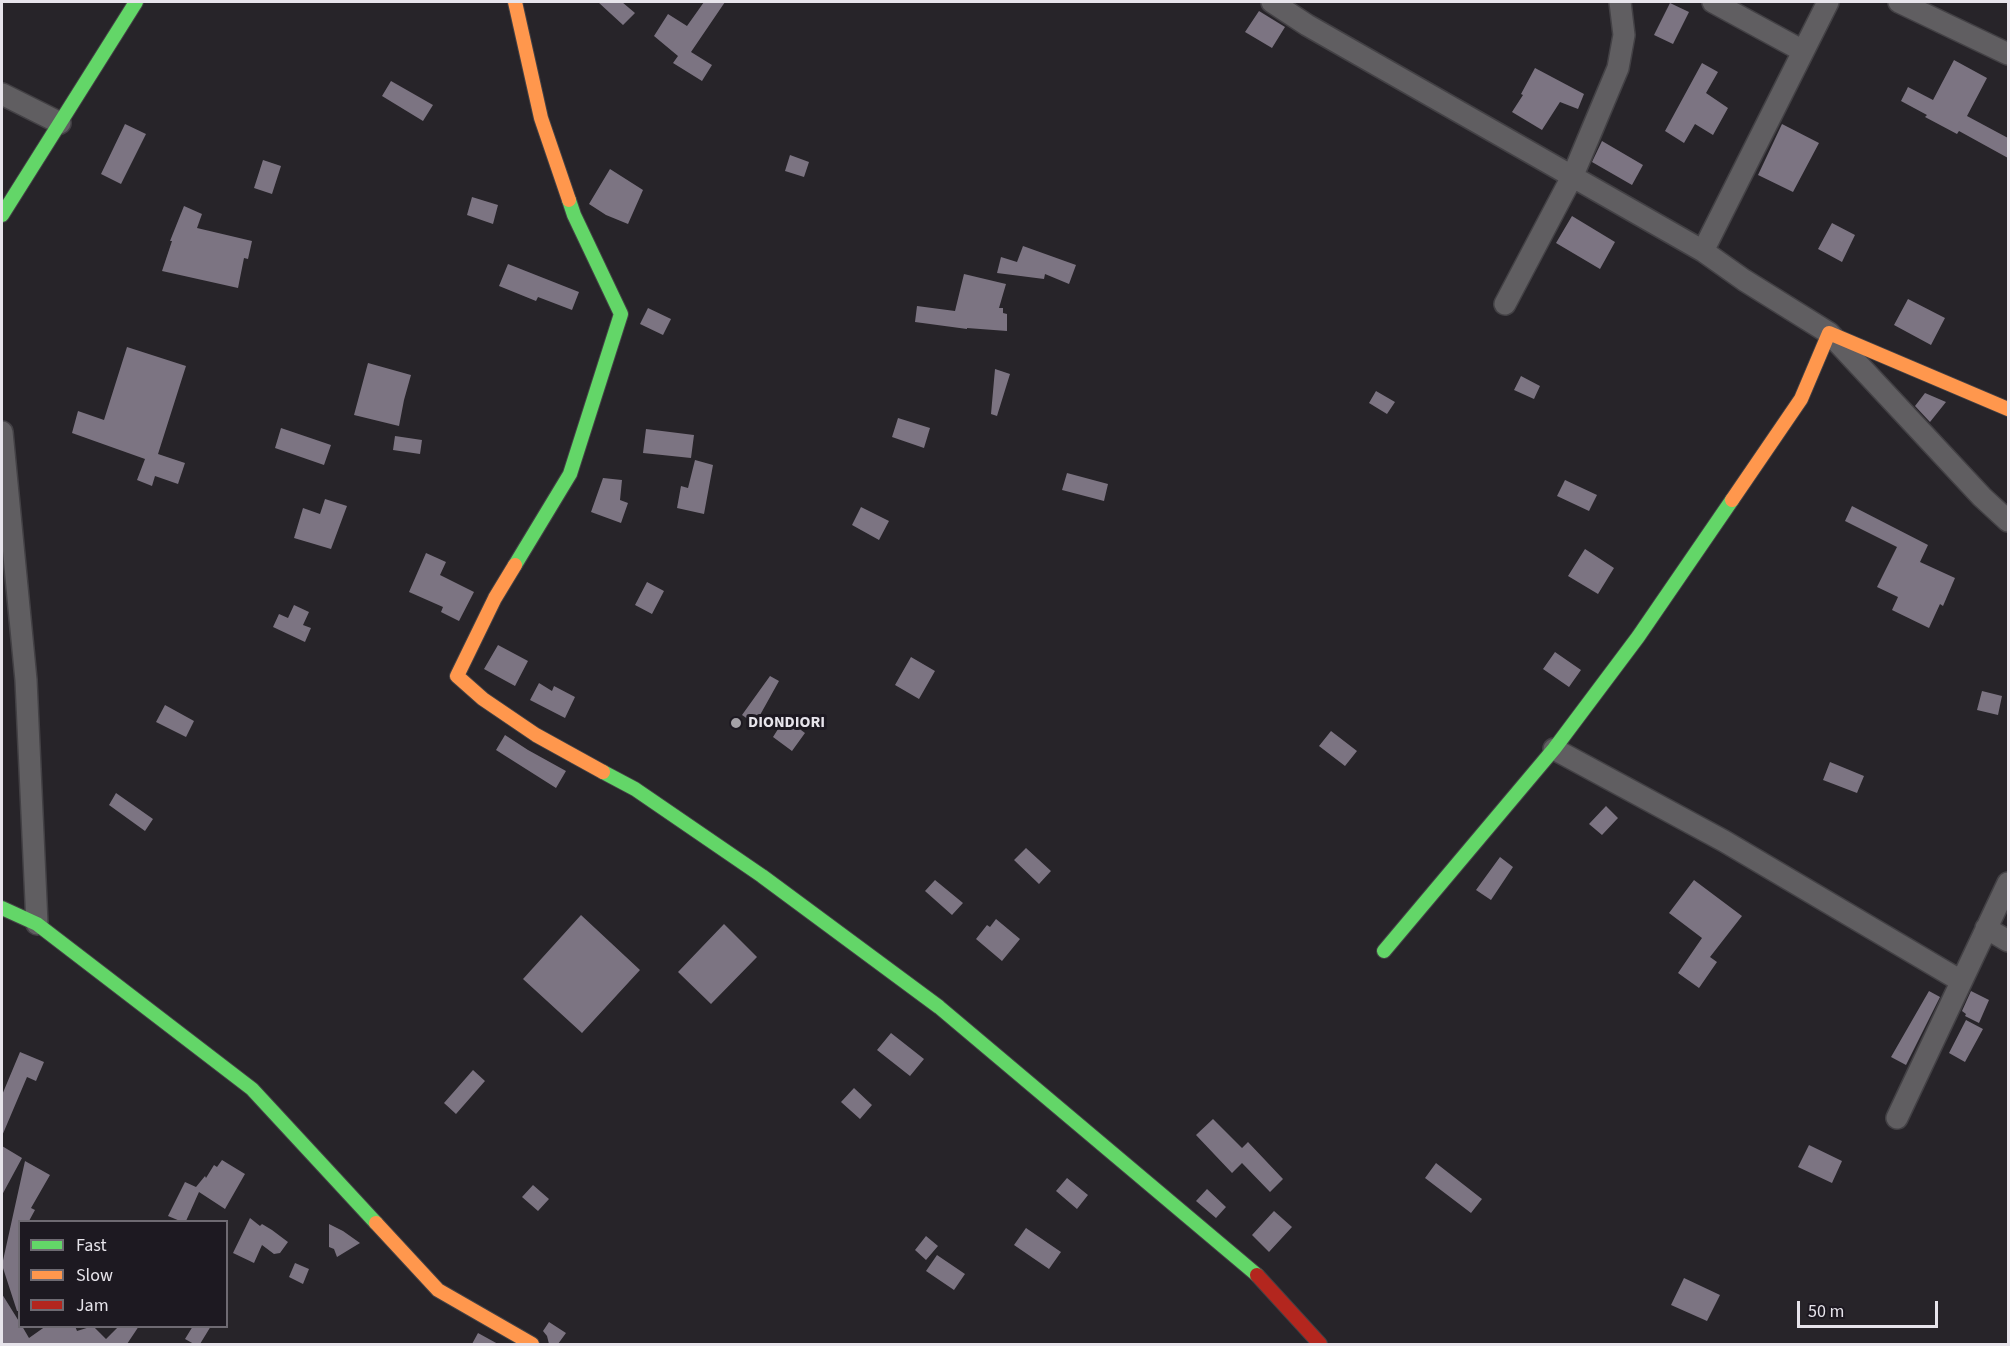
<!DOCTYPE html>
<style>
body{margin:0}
#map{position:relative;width:2010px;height:1346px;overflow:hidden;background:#272429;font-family:"Source Sans 3",sans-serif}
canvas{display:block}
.frame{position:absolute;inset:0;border:3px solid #e7e4eb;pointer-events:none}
.legend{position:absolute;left:18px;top:1220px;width:210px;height:108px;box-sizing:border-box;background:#1d1921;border:2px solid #6e6a72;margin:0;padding:8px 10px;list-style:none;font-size:18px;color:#e7e4eb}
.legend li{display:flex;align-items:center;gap:12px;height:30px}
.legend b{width:30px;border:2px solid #6e6a72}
.scale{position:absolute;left:1797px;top:1301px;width:141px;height:27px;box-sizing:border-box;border:3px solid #e7e4eb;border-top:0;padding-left:8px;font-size:18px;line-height:21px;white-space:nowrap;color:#e7e4eb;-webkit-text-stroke:4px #1d1921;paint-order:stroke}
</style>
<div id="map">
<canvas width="2010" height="1346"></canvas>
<div class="frame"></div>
<ul class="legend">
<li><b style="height:8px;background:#63d668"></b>Fast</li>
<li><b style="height:8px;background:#ff974d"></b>Slow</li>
<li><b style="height:8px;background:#b3261e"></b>Jam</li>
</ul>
<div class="scale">50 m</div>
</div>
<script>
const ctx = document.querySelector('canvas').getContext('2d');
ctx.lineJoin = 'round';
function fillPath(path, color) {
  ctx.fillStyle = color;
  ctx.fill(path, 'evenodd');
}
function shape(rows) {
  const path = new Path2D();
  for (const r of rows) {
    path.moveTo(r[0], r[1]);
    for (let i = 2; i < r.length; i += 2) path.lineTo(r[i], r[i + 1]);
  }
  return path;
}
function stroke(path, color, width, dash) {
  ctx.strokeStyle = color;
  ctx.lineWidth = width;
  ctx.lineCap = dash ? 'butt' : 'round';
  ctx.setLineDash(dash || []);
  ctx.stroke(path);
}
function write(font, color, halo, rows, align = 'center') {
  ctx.font = font + ' "Source Sans 3",sans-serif';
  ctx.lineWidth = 6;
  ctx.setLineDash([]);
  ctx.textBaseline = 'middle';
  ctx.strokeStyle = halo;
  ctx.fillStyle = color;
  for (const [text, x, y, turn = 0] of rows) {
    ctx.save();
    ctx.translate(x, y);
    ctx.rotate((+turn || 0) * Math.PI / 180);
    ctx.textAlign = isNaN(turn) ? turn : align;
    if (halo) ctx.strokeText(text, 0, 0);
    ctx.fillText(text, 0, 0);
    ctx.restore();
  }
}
fillPath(shape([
 [598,2,622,2,635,13,623,25],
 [704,2,725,2,691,52,712,65,702,81,673,63,678,56,654,36,668,14,687,26],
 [1670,3,1689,12,1673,44,1654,35],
 [1259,11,1285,27,1272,48,1245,32],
 [1954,60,1987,78,1967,116,2008,138,2008,158,1959,131,1957,134,1925,117,1927,115,1901,101,1908,87,1933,100],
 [1702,63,1718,72,1706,93,1728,108,1713,135,1695,124,1684,143,1665,131],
 [1535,68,1584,94,1578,109,1560,102,1542,130,1512,112,1523,95,1521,94],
 [391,81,433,105,423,121,382,96],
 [125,124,146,134,121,184,101,174],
 [1782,124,1819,143,1793,192,1758,175],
 [1602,141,1643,165,1632,185,1592,162],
 [790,155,809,162,804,177,785,171],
 [263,160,281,166,272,194,254,188],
 [610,169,643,190,628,224,606,215,589,204],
 [472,197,498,205,493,224,467,215],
 [184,206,202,214,197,228,252,241,248,259,244,258,238,288,162,271,172,241,170,241],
 [1572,216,1615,242,1600,269,1556,243],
 [1832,223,1855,235,1842,262,1818,249],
 [1023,246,1076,265,1069,284,1045,274,1044,279,997,273,1001,257,1017,262],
 [508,264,579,292,572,310,538,297,536,301,499,286],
 [964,274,1006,284,999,308,1003,308,1003,313,1007,314,1007,331,967,328,967,329,915,322,917,306,955,311],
 [1908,299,1945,318,1931,345,1894,325],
 [648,308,671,319,663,335,640,324],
 [127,347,186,366,158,454,185,463,178,484,155,476,152,486,137,480,145,459,72,433,78,411,104,420],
 [368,363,411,375,404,400,399,426,354,415],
 [995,369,1010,374,997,416,991,414],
 [1521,376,1540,386,1534,399,1514,390],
 [1376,391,1395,402,1387,414,1369,403],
 [1925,393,1946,402,1930,422,1915,406],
 [898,418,930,428,924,448,892,437],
 [281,428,331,445,324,465,275,448],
 [646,429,694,435,691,458,643,453],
 [395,436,422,440,420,454,393,450],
 [695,460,713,465,704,514,677,508,681,486,688,488],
 [1067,473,1108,484,1104,501,1062,490],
 [603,478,622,480,620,500,628,503,621,523,591,512],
 [1565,480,1597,495,1589,511,1557,496],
 [325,499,347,506,331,549,294,538,303,508,320,514],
 [1852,506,1928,545,1920,562,1955,578,1943,606,1940,604,1929,628,1892,610,1898,597,1877,587,1897,547,1845,521],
 [861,507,889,521,879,540,852,525],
 [1585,549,1614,568,1598,594,1568,576],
 [426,553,446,562,440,575,474,592,459,621,441,612,443,607,409,592],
 [647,582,664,591,652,614,635,605],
 [294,605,309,612,303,625,311,628,305,642,273,627,279,614,288,618],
 [498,645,528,661,515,686,484,669],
 [1555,652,1581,670,1569,687,1543,669],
 [911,657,935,671,919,699,895,685],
 [770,676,779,681,755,724,742,715],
 [539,683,552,691,554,686,575,697,565,718,530,700],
 [1982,691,2002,696,1998,715,1977,710],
 [165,705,194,721,186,737,156,722],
 [785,718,805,733,792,751,773,737],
 [1331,731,1357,751,1345,766,1319,746],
 [505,735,528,750,566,771,556,788,496,750],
 [1830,762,1864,776,1857,793,1823,780],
 [116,793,153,819,145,831,109,805],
 [1606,806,1618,818,1602,835,1589,824],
 [1026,848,1051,871,1039,884,1014,860],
 [1500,857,1513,867,1491,900,1476,890],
 [935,880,963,903,952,915,925,891],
 [1694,880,1742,916,1710,957,1717,962,1699,988,1678,973,1702,938,1669,913],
 [581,915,640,970,582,1033,523,979],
 [996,919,1020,939,1002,961,976,939,987,925,990,927],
 [724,924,757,957,711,1004,678,972],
 [1929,991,1940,997,1906,1065,1891,1057],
 [1971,991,1989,1000,1979,1023,1965,1016,1966,1014,1962,1011],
 [1966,1020,1983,1029,1965,1062,1949,1053],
 [891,1033,924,1059,910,1076,877,1050],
 [20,1052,44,1062,36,1081,27,1077,2,1136,2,1095],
 [473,1070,485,1081,456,1114,444,1103],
 [854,1088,872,1105,860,1119,841,1102],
 [1213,1119,1242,1148,1248,1142,1283,1179,1270,1192,1242,1163,1232,1173,1196,1135],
 [1809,1145,1842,1161,1832,1183,1798,1167],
 [2,1146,22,1158,2,1195],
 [222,1160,245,1174,225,1209,199,1192,186,1221,180,1221,168,1216,185,1182,196,1187,205,1176,206,1178,214,1165,217,1167],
 [25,1161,50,1175,31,1208,35,1210,29,1221,20,1221,20,1311,17,1311,2,1265],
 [1436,1163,1482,1199,1471,1213,1425,1178],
 [1067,1178,1088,1195,1077,1209,1056,1191],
 [533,1185,549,1199,538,1211,522,1197],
 [1207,1189,1226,1207,1216,1218,1196,1201],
 [1274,1211,1292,1227,1269,1252,1252,1235],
 [250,1218,260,1226,262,1224,272,1230,288,1242,280,1253,274,1254,262,1245,254,1263,233,1253],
 [329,1224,343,1231,360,1243,337,1257,334,1249,329,1247],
 [1026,1228,1061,1252,1049,1269,1014,1245],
 [926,1236,938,1246,926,1260,915,1250],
 [937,1255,965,1274,954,1290,926,1271],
 [295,1263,309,1269,303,1284,289,1277],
 [1684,1278,1720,1295,1707,1321,1671,1305],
 [2,1294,20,1323,20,1326,22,1326,29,1338,46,1326,75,1326,77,1331,93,1326,106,1339,119,1326,139,1326,127,1344,2,1344],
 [549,1322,566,1333,558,1344,549,1344,547,1336,543,1331],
 [193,1326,211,1326,200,1344,194,1344,185,1339],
 [478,1333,498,1344,472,1344]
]), '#7c7482');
const street = shape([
 [1272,2,1307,25,1703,251,1744,280,1829,333,1982,497,2008,521],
 [1713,2,1803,51],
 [1899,2,2008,54],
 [2,94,60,123],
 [1703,251,1828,2],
 [1505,304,1573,175,1618,68,1624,35,1620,2],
 [2,432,26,680,37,924],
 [1554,749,1724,841,1961,981],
 [1986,928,2008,941],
 [1897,1118,2008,883]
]);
const fast = shape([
 [2,215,136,2],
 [515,565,570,474,621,314,574,215,569,200],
 [603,772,635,789,762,876,939,1007,1257,1275],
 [2,908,37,924,252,1089,376,1223],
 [1384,951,1554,749,1638,637,1732,500]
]);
const slow = shape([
 [515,2,541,118,569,200],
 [1732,500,1801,399,1829,333,2008,409],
 [515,565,495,598,457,676,483,699,536,735,603,772],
 [376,1223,438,1290,532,1344]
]);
const jam = shape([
 [1257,1275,1320,1344]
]);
stroke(street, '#434145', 24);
stroke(fast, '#434145', 16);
stroke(slow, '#434145', 16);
stroke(jam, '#434145', 16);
stroke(street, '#605e61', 21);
stroke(fast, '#63d668', 14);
stroke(slow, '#ff974d', 14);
stroke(jam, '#b3261e', 14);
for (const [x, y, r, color] of [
 [736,723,6,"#a4a1a7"]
]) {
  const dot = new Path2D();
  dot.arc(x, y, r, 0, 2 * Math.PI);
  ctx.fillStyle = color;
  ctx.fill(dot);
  stroke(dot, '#1d1921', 2);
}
write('bold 16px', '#e7e4eb', '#1d1921', [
 ["DIONDIORI",748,723]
], 'left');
</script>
